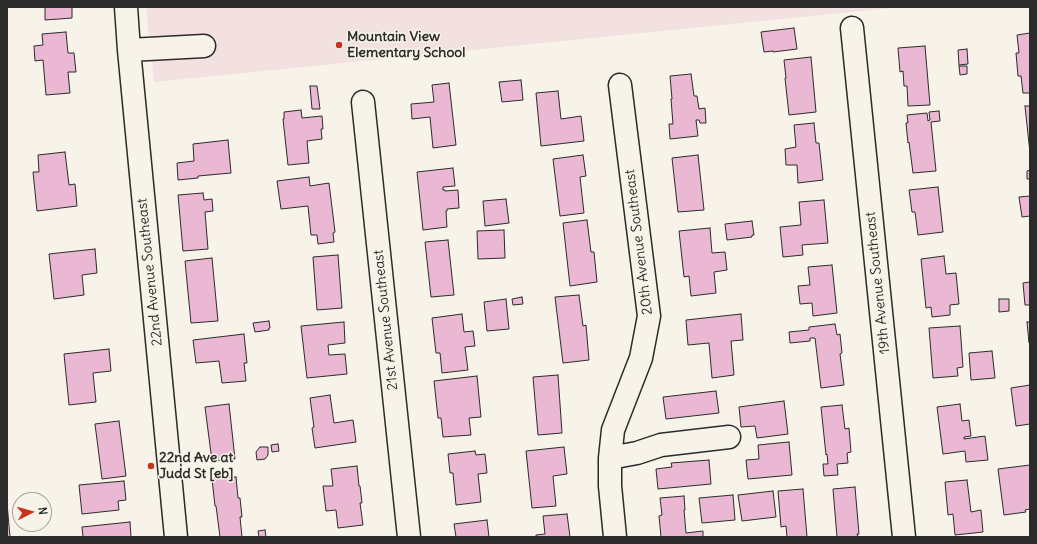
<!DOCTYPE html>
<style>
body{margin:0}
#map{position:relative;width:1037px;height:544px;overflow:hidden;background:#f7f3e8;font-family:Delius,sans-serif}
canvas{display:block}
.frame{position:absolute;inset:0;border:8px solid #2b2b2b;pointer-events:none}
.north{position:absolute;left:12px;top:492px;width:40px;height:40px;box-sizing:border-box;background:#f7f3e8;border:1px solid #a5a39c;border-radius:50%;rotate:84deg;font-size:11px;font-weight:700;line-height:16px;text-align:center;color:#2b2b2b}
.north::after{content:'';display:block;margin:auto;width:14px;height:18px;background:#c8321e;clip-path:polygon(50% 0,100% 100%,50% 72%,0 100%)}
</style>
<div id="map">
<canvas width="1037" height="544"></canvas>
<div class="frame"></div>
<div class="north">N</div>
</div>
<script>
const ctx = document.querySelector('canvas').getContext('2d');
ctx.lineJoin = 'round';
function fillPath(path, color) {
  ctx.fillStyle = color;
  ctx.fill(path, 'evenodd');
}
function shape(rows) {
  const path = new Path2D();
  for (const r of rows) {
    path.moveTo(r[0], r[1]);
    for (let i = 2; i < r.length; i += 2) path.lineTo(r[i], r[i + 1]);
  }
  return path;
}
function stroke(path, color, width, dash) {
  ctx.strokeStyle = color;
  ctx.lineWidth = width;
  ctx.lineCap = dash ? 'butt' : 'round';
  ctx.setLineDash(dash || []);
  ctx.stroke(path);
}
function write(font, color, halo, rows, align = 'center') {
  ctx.font = font + ' Delius,sans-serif';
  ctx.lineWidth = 3;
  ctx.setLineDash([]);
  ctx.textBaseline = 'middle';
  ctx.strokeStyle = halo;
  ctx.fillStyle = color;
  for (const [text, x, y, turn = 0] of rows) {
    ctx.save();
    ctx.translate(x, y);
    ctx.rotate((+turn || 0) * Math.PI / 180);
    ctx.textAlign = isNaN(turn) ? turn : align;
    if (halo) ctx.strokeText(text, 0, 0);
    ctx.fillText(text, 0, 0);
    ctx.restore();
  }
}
fillPath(shape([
 [146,7,901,7,154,82]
]), '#f3e1e2');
const building = shape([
 [45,7,72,7,72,18,45,20,45,7],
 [794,28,797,49,773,52,773,51,764,52,761,32,794,28],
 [66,32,68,53,74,53,76,72,68,72,70,93,46,95,43,60,35,61,34,46,43,45,42,34,66,32],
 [1030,33,1030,93,1023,93,1021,76,1018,76,1016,53,1019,53,1017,35,1030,33],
 [925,46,930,105,908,106,907,86,904,86,903,71,900,72,898,48,925,46],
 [967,49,968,64,959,65,958,50,967,49],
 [811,57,816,112,789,115,785,78,786,78,784,60,811,57],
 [959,66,967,66,967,74,960,75,959,66],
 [691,74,694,96,697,96,699,109,705,108,706,123,700,123,699,120,696,120,698,136,670,139,669,124,673,124,671,99,672,99,670,76,691,74],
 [521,80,523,100,502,102,499,82,521,80],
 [449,83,456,145,433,148,430,117,412,119,411,104,434,102,432,85,449,83],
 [310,86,317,86,320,109,312,109,310,86],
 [558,91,561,119,581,116,584,141,541,146,536,93,558,91],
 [1025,106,1030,106,1030,153,1025,106],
 [301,110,302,118,322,116,323,129,321,129,322,139,307,141,309,163,288,165,283,119,284,119,284,112,301,110],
 [939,111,940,121,931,122,936,171,913,173,909,142,908,143,906,123,908,123,907,115,927,113,928,121,930,120,929,112,939,111],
 [814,123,816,143,819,143,823,180,798,183,797,165,786,165,785,149,796,147,794,125,814,123],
 [228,140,231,173,198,176,198,178,178,180,177,163,194,161,193,144,228,140],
 [65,152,69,185,75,184,77,206,37,211,33,172,39,172,38,155,65,152],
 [583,155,586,176,580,177,584,213,560,216,553,159,583,155],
 [698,155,704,210,678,212,672,158,698,155],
 [453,168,455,186,443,187,443,190,445,190,445,191,458,190,459,208,447,209,447,211,446,211,447,227,423,230,417,172,453,168],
 [1030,170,1030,179,1027,179,1027,171,1030,170],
 [309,177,310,186,329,183,335,232,333,233,334,242,318,244,317,235,311,235,308,206,281,209,277,181,309,177],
 [938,187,943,232,918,235,915,212,912,212,909,190,938,187],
 [203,193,204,200,212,199,213,211,205,212,208,249,183,251,178,195,203,193],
 [1030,196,1030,216,1022,217,1019,197,1030,196],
 [506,199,509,223,485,226,483,201,506,199],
 [824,200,828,243,802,245,803,255,783,257,780,227,801,225,799,202,824,200],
 [587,220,591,252,594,252,597,282,570,286,563,223,587,220],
 [752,221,754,235,752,235,752,237,727,240,725,224,752,221],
 [710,228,712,253,725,252,727,270,714,272,716,293,691,296,689,276,684,277,679,231,710,228],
 [504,230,505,258,478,259,477,231,504,230],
 [448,240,454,295,431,297,425,242,448,240],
 [95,249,97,273,82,275,84,295,54,299,49,254,95,249],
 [338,255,342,308,317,310,313,257,338,255],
 [944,256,946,274,956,273,959,304,950,305,950,315,932,317,931,307,926,308,921,259,944,256],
 [212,258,218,321,191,323,185,261,212,258],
 [832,265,837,313,813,316,812,303,800,304,798,286,810,285,808,267,832,265],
 [1030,282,1030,305,1025,305,1023,283,1030,282],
 [579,295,583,326,586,325,589,360,563,363,555,297,579,295],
 [522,297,523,304,513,305,512,299,522,297],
 [506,299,509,329,487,331,484,302,506,299],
 [999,299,1009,299,1009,311,999,312,999,299],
 [462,314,464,332,473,331,475,346,465,347,468,370,442,373,440,353,436,353,432,318,462,314],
 [741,314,743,340,731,341,734,375,712,378,709,343,688,345,686,320,741,314],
 [269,321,270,328,269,328,269,330,255,332,253,323,269,321],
 [344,322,345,343,328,345,329,355,345,354,347,374,307,378,301,326,344,322],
 [1027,322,1030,322,1030,343,1029,343,1027,322],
 [835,324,837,335,840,334,842,353,840,354,844,385,821,388,815,338,810,338,810,341,790,343,789,332,809,330,809,327,835,324],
 [960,326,963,367,957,368,958,376,933,378,929,328,960,326],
 [244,334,247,363,244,363,246,381,222,383,219,361,196,363,193,340,244,334],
 [109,349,111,371,93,373,96,402,69,405,64,354,109,349],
 [992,351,995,378,971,380,969,353,992,351],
 [558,375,562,433,538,435,533,377,558,375],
 [477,376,481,417,469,418,471,435,443,437,441,418,438,418,434,381,477,376],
 [1030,385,1030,424,1016,426,1011,388,1030,385],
 [716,391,719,413,666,419,663,397,716,391],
 [330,395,334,423,353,420,356,442,315,448,312,428,314,427,310,398,330,395],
 [784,401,788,434,757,438,755,426,741,427,739,407,784,401],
 [229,404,235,459,212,461,205,407,229,404],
 [960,404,962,421,969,420,971,436,964,437,964,439,985,436,988,460,966,462,965,451,943,454,937,407,960,404],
 [842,405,845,429,849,428,851,452,847,453,848,463,837,464,838,475,824,476,823,464,828,464,827,454,826,455,821,407,842,405],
 [119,421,126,476,102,479,95,424,119,421],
 [789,442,792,475,748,479,746,460,759,459,758,445,789,442],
 [278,444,279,451,272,452,271,445,278,444],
 [260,447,268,447,268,455,265,459,257,460,256,452,260,447],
 [564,447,567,474,553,476,556,506,532,508,526,451,564,447],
 [475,451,476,455,485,454,487,473,478,474,481,502,456,505,453,473,450,473,448,454,475,451],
 [709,460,711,484,658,489,656,469,672,467,671,463,709,460],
 [1030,465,1030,509,1025,510,1026,512,1004,515,998,469,1030,465],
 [357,466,359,486,360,486,362,503,360,503,363,525,338,528,336,510,326,511,323,486,333,486,331,469,357,466],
 [236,477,238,498,240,498,242,517,240,517,242,537,220,537,216,506,215,506,212,479,236,477],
 [967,480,971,512,981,510,983,532,955,535,953,514,948,515,945,482,967,480],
 [124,481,126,500,118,501,119,510,82,514,79,485,124,481],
 [855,487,859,534,857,534,858,537,837,537,833,489,855,487],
 [803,489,807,537,787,537,786,526,781,527,778,491,803,489],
 [773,491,776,517,742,521,738,495,773,491],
 [733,495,735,520,702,523,699,498,733,495],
 [684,496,685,510,684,510,686,533,703,531,703,537,661,537,659,516,662,515,660,498,684,496],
 [7,503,10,537,7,537,7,503],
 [567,514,570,537,536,537,536,535,545,534,543,516,567,514],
 [487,520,489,537,456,537,454,524,487,520],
 [130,522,131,537,83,537,82,527,130,522],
 [265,530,266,537,259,537,258,531,265,530]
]);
fillPath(building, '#ebb8d4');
stroke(building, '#2b2b2b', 1);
const minor = shape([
 [126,7,129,50,176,537],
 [852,28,904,537],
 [129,50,204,46],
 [363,102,409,537],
 [610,458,637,453,661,445,729,437],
 [615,537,610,486,610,458,613,430,641,358,649,316,620,85]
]);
stroke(minor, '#2b2b2b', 25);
stroke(minor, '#f7f3e8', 22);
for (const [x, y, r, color] of [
 [339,45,4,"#c8321e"],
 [151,466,4,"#c8321e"]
]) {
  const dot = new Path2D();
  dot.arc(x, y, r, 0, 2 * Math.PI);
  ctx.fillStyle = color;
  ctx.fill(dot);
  stroke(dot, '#f7f3e8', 1.5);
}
write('bold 14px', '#2b2b2b', '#f7f3e8', [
 ["Mountain View",347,37],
 ["Elementary School",347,53],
 ["22nd Ave at",159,458],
 ["Judd St [eb]",159,474]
], 'left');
write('14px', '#2b2b2b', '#f7f3e8', [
 ["20th Avenue Southeast",639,242,-97],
 ["22nd Avenue Southeast",150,272,-96],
 ["19th Avenue Southeast",878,283,-96],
 ["21st Avenue Southeast",386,320,-96]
]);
</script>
